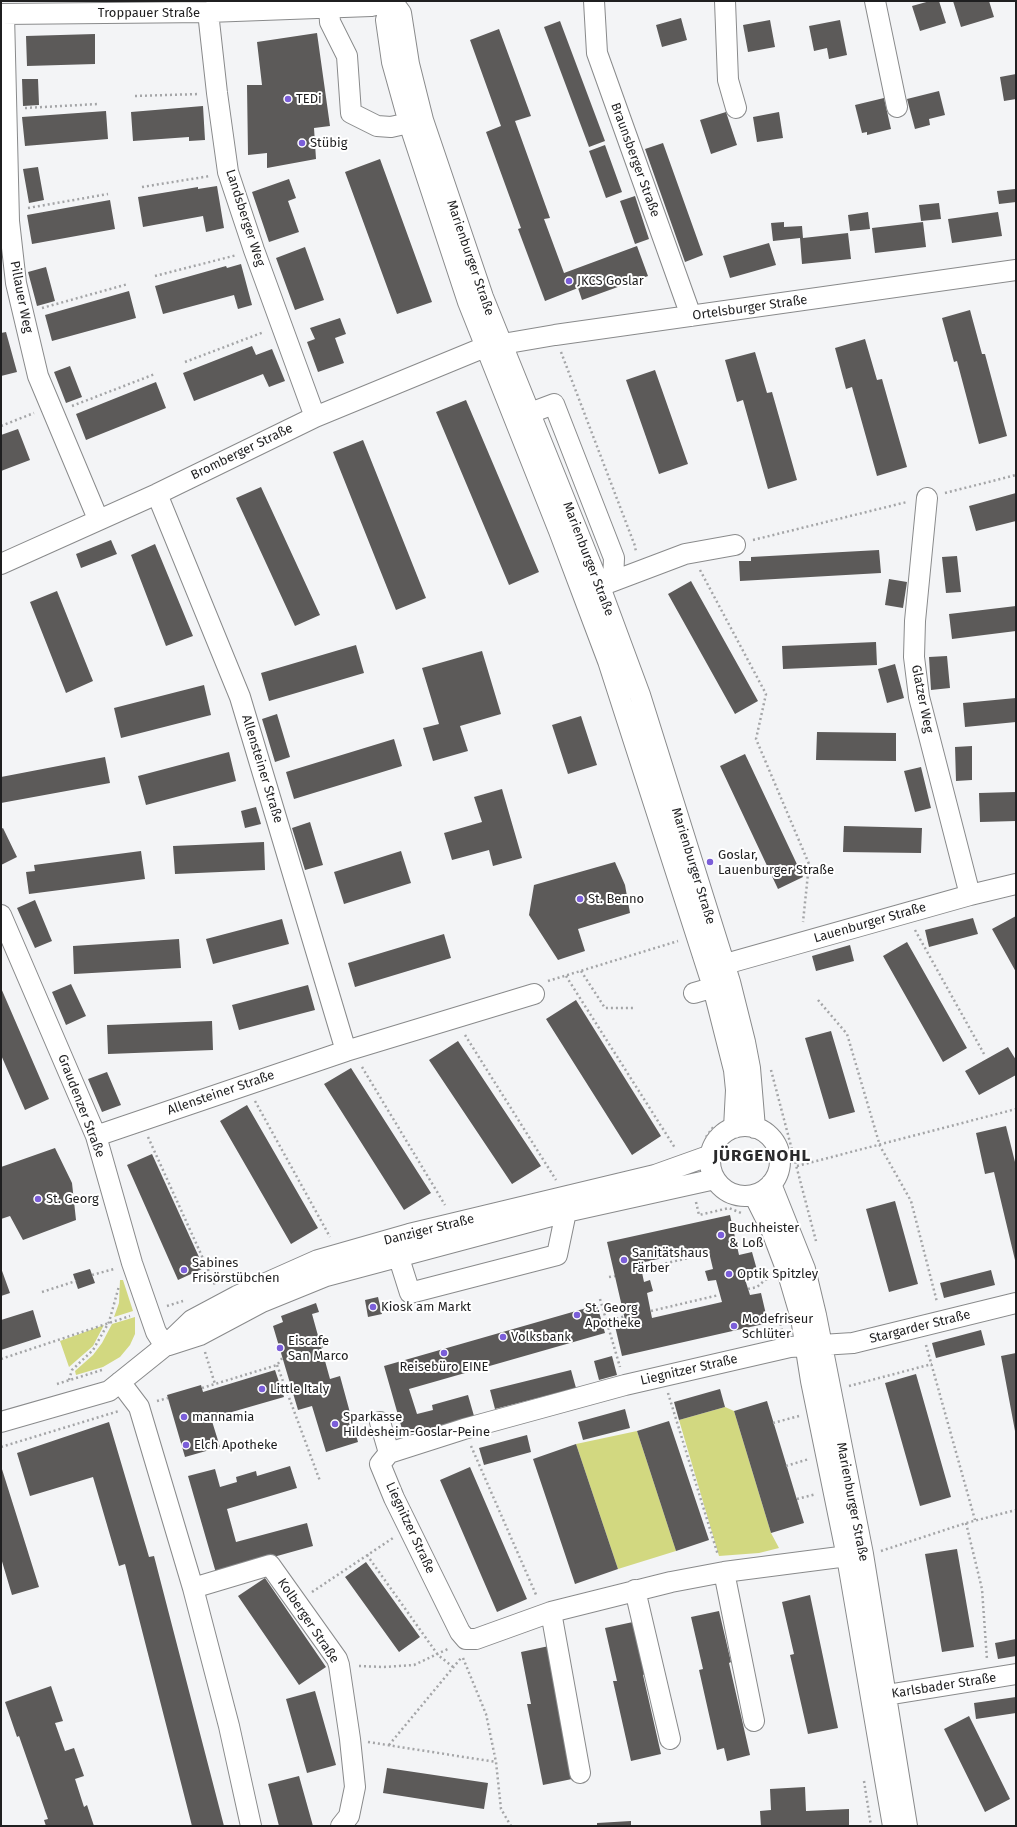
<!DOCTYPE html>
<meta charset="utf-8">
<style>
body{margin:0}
#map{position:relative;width:1017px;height:1827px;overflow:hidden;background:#f3f4f6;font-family:"Fira Sans",sans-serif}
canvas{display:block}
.frame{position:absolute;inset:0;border:2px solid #1f1f20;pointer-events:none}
</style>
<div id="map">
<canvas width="1017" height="1827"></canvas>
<div class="frame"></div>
</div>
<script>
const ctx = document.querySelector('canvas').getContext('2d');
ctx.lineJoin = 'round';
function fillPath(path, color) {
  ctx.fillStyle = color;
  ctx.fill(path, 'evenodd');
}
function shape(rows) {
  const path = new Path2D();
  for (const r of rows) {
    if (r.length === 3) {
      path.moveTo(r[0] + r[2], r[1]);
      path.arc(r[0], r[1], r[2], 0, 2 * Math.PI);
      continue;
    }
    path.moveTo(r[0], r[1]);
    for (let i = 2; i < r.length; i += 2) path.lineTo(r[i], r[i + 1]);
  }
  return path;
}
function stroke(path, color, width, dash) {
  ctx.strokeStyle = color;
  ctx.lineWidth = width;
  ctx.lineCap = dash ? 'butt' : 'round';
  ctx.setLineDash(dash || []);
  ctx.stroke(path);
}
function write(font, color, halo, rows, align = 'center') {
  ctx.font = font + ' "Fira Sans",sans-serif';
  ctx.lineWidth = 4;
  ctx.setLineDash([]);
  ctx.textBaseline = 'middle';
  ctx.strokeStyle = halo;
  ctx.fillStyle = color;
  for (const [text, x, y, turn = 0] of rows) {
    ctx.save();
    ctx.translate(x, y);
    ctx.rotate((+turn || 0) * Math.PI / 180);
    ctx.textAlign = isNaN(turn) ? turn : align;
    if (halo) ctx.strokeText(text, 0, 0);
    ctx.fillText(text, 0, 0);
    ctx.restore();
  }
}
fillPath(shape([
 [120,1280,123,1280,133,1311,114,1317,119,1303],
 [135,1317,135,1334,130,1345,120,1357,103,1367,76,1375,75,1371,93,1355,102,1343,112,1324],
 [104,1325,93,1346,69,1367,60,1341],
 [725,1407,734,1411,771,1533,779,1548,759,1553,719,1556,679,1420],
 [637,1431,676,1551,618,1569,576,1444]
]), '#d2d880');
fillPath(shape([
 [930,1,939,1,946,23,920,31,912,6],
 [953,1,989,1,994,17,961,27],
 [681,18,687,40,662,47,656,25],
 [770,20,775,47,748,52,743,25],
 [840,20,847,55,829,59,827,48,814,51,809,26],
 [560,21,605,141,589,147,544,27],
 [499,29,531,116,515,121,550,218,544,219,564,273,637,246,648,276,582,300,578,288,545,301,518,229,521,228,486,132,501,126,470,40],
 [317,33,330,126,314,128,316,159,267,168,267,153,248,155,247,85,262,85,257,42],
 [95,34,95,64,27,66,26,36],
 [1016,74,1016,99,1004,101,1000,77],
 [22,79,38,79,39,105,23,106],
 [939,91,945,115,929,119,930,125,915,129,907,99],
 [884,98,891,129,867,135,867,132,862,133,855,105],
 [203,106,205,140,189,141,189,137,133,141,131,112],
 [106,111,108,139,25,146,22,117],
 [726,112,737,145,711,154,700,120],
 [779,112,783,138,757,142,753,117],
 [663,143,703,255,685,262,645,149],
 [605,145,622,192,606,198,589,151],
 [380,159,432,302,397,314,345,172],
 [38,167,44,200,29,203,23,169],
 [289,179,296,198,288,201,299,232,269,242,252,192],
 [217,186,224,228,206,232,203,216,143,227,138,197,198,187,198,189],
 [1015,189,1016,202,999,204,997,191],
 [635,196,649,239,635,244,620,201],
 [110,200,115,229,32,244,27,215],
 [939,203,941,219,921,221,919,205],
 [868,212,870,229,850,231,848,215],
 [998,212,1002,236,952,243,948,219],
 [784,222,784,227,802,226,803,238,848,233,851,259,802,264,800,238,773,241,771,223],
 [923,222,926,247,875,253,872,228],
 [769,243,776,265,730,278,723,256],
 [305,247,324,300,295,310,276,258],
 [241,264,252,305,238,309,234,295,163,314,155,286,226,266,227,268],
 [46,267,55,301,37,306,28,272],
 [129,291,136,318,52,341,45,315],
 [970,310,982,354,985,354,1007,436,979,444,957,361,954,362,942,318],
 [340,318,346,334,335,338,344,363,318,372,307,342,315,339,310,328],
 [6,332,17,372,1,376,1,333],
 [865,339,877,380,882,379,907,467,877,476,852,387,846,389,835,348],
 [252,346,256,355,272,349,285,381,269,387,263,374,194,401,183,373],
 [755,352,767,393,772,392,797,480,768,489,743,400,737,402,725,360],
 [70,366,82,397,66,403,54,372],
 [655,370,688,464,659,474,626,380],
 [156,382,166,408,86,440,76,414],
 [466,400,539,572,509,585,436,412],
 [18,429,30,460,1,471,1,435],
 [363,440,426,598,396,610,333,452],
 [261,487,320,615,295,626,236,498],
 [1016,493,1016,521,976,531,969,506],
 [111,540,117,554,81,568,76,554],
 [155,544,193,636,166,646,131,555],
 [879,550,881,573,740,581,739,561,751,561,751,557],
 [957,556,961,592,946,593,942,557],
 [889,579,907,582,903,608,885,605],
 [691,581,758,701,735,714,668,594],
 [57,591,93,681,66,693,30,602],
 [1016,606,1016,631,952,639,949,614],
 [876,642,877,665,783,669,782,646],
 [356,645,364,673,269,701,261,673],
 [482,651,501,714,460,726,468,751,433,761,423,728,439,724,422,668],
 [947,656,950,688,931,690,929,657],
 [895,664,904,698,887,703,878,669],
 [204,685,211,715,121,738,114,708],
 [1016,698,1016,722,965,727,963,703],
 [277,714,290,757,275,762,262,719],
 [581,716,597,765,568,774,552,725],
 [817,732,896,733,896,761,816,760],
 [394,739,402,766,294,799,286,772],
 [972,746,972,780,956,781,955,747],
 [229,752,236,781,146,805,138,776],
 [745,754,803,877,778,889,720,766],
 [105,757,110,783,1,803,1,777],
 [921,767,931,808,915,812,904,771],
 [502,789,522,858,493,866,489,850,452,860,444,833,482,822,474,797],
 [1016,792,1016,821,980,822,979,793],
 [256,807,261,824,245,828,241,811],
 [310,822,323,865,305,870,292,828],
 [844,826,922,828,921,853,843,852],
 [3,828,17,857,1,865,1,829],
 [264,842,265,870,175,874,173,846],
 [141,851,145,879,29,894,26,872,35,871,34,865],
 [401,851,411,883,344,904,334,872],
 [615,862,625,885,630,913,578,929,585,951,558,960,529,915,534,885],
 [35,900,52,941,35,948,17,908],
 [1016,916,1016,972,992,929],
 [973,918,978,934,929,947,925,930],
 [282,919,289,944,213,964,206,939],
 [444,934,451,958,355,987,348,963],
 [179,939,181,968,74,974,73,946],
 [907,942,967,1048,943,1062,883,956],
 [850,945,854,961,816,971,812,956],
 [71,984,86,1016,66,1025,52,992],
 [308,985,315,1010,239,1030,232,1005],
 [1,988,49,1099,25,1110,1,1055],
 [576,1000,661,1136,632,1155,546,1019],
 [212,1021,213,1050,108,1054,107,1025],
 [831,1031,855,1112,829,1119,805,1038],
 [458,1041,541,1166,512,1184,429,1060],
 [1008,1047,1016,1060,1016,1075,979,1095,965,1071],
 [351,1068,431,1193,404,1210,324,1084],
 [107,1072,121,1105,102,1112,88,1079],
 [247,1105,318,1228,291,1244,220,1121],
 [1006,1126,1016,1166,1015,1260,994,1172,985,1174,976,1133],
 [55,1148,72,1183,76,1220,23,1240,10,1216,1,1219,1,1167],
 [152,1154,204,1268,178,1280,127,1165],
 [895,1201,918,1284,889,1292,866,1209],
 [730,1215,739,1255,752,1252,757,1270,743,1273,750,1295,761,1293,768,1323,622,1356,615,1326,626,1324,607,1242],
 [708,1248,713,1269,705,1271,708,1281,716,1280,722,1302,652,1318,647,1293,653,1291,650,1280,644,1282,640,1263],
 [1,1268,10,1293,1,1296],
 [90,1269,95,1283,78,1289,73,1274],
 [991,1270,995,1285,944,1298,940,1283],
 [378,1297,382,1314,368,1317,365,1300],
 [316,1303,319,1312,312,1314,330,1379,340,1376,358,1442,326,1452,312,1406,298,1410,273,1326,283,1322,281,1316],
 [597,1305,605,1333,409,1389,417,1414,433,1410,432,1405,468,1395,474,1416,404,1436,384,1366],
 [33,1310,41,1337,1,1350,1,1320],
 [981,1330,985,1345,936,1358,932,1343],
 [1016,1353,1016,1431,1015,1431,1001,1356],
 [612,1356,617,1375,599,1380,594,1361],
 [275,1370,284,1397,211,1418,220,1447,185,1457,167,1395,201,1385,203,1392],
 [571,1370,576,1388,495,1409,490,1390],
 [916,1374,951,1497,920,1506,885,1383],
 [720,1389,725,1407,679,1420,674,1402],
 [767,1401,804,1523,771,1533,734,1411],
 [625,1409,630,1428,583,1440,578,1422],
 [669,1421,709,1540,676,1551,637,1431],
 [109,1422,149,1557,154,1556,224,1826,192,1826,125,1564,119,1566,93,1477,30,1496,17,1453],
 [527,1435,531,1452,484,1465,479,1448],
 [576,1444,618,1569,575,1584,533,1459],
 [1,1466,39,1587,12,1595,1,1558],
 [290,1466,297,1488,227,1509,236,1542,307,1523,313,1546,216,1573,188,1476,215,1469,220,1487,237,1482,236,1477,256,1471,257,1476],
 [470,1467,527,1599,497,1612,440,1480],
 [957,1549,974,1647,942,1652,925,1554],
 [366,1562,420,1637,399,1652,345,1577],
 [265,1578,326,1667,299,1685,238,1596],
 [810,1595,838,1728,808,1734,790,1655,794,1654,782,1602],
 [719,1611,731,1662,729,1663,750,1755,727,1761,724,1748,717,1750,699,1670,703,1669,691,1617],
 [633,1622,645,1674,643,1675,661,1754,631,1761,613,1681,617,1681,605,1628],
 [1016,1639,1016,1656,998,1659,995,1643],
 [549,1646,572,1779,543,1785,527,1704,531,1704,521,1652],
 [51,1686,63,1721,55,1723,65,1751,74,1748,84,1776,75,1779,84,1807,87,1805,94,1826,46,1826,44,1820,48,1819,19,1736,17,1737,5,1702],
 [315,1691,336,1765,307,1773,286,1699],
 [1016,1697,1016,1713,976,1719,974,1703],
 [969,1716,1010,1799,985,1812,944,1729],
 [387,1768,488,1783,484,1809,383,1793],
 [299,1776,313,1826,279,1826,268,1784],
 [805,1787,806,1811,849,1809,849,1826,761,1826,760,1811,771,1810,770,1789],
 [631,1821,631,1826,597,1826,597,1823]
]), '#5c5a59');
const minor = shape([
 [392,1,401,13,409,64,423,120,483,297,600,587,640,695,730,982,745,1042,750,1068,755,1128],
 [392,1,386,20,392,62,409,123,468,302,559,531,608,661,713,987,734,1070,736,1090,734,1128],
 [594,1,597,53,691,316],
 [725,1,728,80,736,108],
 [875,1,897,107],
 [329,7,330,22,347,56,351,113,377,126,391,127,422,120],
 [208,12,217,93,228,172,254,250,315,417],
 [1,14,208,12,371,6,391,1],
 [4,14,9,221,16,283,38,376,98,519],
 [530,413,554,404,614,558,613,581],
 [927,498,915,621,914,657,919,697,970,895],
 [1,564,157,494,315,417,485,347,555,335,1016,270],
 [603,585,685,554,735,545],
 [1,915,96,1136,132,1263,156,1332,165,1346],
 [711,968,970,895,1016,884],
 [694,993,725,984],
 [346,1051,534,994],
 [745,1161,35],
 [96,1136,346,1051,240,697,157,494],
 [771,1184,805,1269,816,1315,863,1554,907,1826],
 [754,1195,771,1229,788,1274,801,1318,811,1381,847,1557,893,1826],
 [403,1244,398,1255,410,1293,557,1255,566,1212],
 [169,1345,200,1335,262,1302,326,1276,566,1212,715,1179],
 [120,1382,139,1407,193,1588,229,1726,251,1826],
 [1,1422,109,1391,165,1346,192,1320,237,1296,318,1260,409,1234,655,1175,711,1155],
 [380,1422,389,1453],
 [863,1554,724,1572,671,1582,551,1612,476,1639,466,1639,460,1632,394,1498,380,1464,389,1453,464,1429,625,1385,790,1347,853,1343,1016,1303],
 [724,1572,754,1721],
 [193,1588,270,1565,337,1659,339,1665,350,1739,355,1787,349,1816,341,1826],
 [635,1590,670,1739],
 [551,1612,580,1773],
 [874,1697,1016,1674]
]);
stroke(minor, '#898a8b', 22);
stroke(shape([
 [135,96,199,94],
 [25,108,98,104],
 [142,187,210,176],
 [28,208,108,194],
 [155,276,237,255],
 [42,308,128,284],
 [561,352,635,546,636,552],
 [185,362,264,332],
 [72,406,155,374],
 [1,426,34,413],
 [945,493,1016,475],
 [753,540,907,502],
 [700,570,766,694,756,739,809,864,803,922],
 [915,930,984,1054],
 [581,971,605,1008,633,1008],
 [566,976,675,1148],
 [548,981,678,941],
 [818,1000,847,1034,880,1146,911,1201,937,1302],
 [465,1035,556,1180],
 [362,1067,445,1205],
 [771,1070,816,1241],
 [255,1101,330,1237],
 [148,1137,215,1285],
 [706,1137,714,1126],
 [797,1166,1016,1109],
 [696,1202,699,1215,729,1208,741,1213],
 [737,1247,757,1243],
 [641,1269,710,1253],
 [92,1275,114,1269],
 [609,1277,615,1276],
 [748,1289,757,1287,765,1280,770,1278],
 [42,1292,76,1281],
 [600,1299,620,1367],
 [167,1306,183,1301],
 [651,1311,719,1295],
 [778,1314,782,1330],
 [607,1322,625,1316],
 [926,1345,975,1520],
 [321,1347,324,1346],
 [205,1352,215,1384],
 [1,1359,130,1316],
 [277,1365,320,1481],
 [69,1380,72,1370,93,1350,109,1322,119,1286],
 [57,1384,102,1370],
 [849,1386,932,1364],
 [202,1388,277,1365,283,1357],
 [668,1393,718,1555],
 [157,1401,168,1398],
 [773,1423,799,1416],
 [471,1446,537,1597],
 [1,1447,119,1411],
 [786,1466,809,1459],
 [797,1499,816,1494],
 [966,1523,982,1589,987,1660],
 [881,1551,966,1523,1016,1510],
 [367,1555,438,1655,453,1667],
 [312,1592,393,1538],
 [463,1658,486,1714,496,1762,501,1809,511,1826],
 [359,1666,384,1667,414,1665,450,1648],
 [368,1742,496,1762],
 [389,1745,461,1658],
 [864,1781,871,1826]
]), '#a4a5a7', 2.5, [2, 3]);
stroke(minor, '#fff', 20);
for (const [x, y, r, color] of [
 [288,99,4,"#7b5ed9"],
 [302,143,4,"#7b5ed9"],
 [569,281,4,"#7b5ed9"],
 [710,862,4,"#7b5ed9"],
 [580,899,4,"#7b5ed9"],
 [38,1199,4,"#7b5ed9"],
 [721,1235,4,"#7b5ed9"],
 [624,1260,4,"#7b5ed9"],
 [184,1270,4,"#7b5ed9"],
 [729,1274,4,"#7b5ed9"],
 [373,1307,4,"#7b5ed9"],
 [577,1315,4,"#7b5ed9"],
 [734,1326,4,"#7b5ed9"],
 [503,1337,4,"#7b5ed9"],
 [280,1348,4,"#7b5ed9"],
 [444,1353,4,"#7b5ed9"],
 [262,1389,4,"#7b5ed9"],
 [184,1417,4,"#7b5ed9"],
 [335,1424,4,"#7b5ed9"],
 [186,1445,4,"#7b5ed9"]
]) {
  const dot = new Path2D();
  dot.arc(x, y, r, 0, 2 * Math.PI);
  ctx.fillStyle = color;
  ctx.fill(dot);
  stroke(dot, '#fff', 1.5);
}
write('13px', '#1f1f20', '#fff', [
 ["Troppauer Straße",149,13],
 ["Braunsberger Straße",635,160,70],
 ["Landsberger Weg",245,218,72],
 ["Marienburger Straße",470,258,71],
 ["Pillauer Weg",21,297,79],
 ["Ortelsburger Straße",750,308,-8],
 ["Bromberger Straße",242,452,-26],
 ["Marienburger Straße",588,559,69],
 ["Glatzer Weg",922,699,79],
 ["Allensteiner Straße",262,769,73],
 ["Marienburger Straße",693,866,73],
 ["Lauenburger Straße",870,923,-16],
 ["Allensteiner Straße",221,1093,-19],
 ["Graudenzer Straße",81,1106,69],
 ["Danziger Straße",429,1230,-14],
 ["Stargarder Straße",920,1327,-14],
 ["Liegnitzer Straße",689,1370,-13],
 ["Marienburger Straße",852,1502,79],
 ["Liegnitzer Straße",410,1528,65],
 ["Kolberger Straße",308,1621,56],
 ["Karlsbader Straße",944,1686,-9]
]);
write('13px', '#1f1f20', '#fff', [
 ["TEDi",296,99],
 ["Stübig",310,143],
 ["JKCS Goslar",577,281],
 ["Goslar,",718,855],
 ["Lauenburger Straße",718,870],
 ["St. Benno",588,899],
 ["St. Georg",46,1199],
 ["Buchheister",729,1228],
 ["& Loß",729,1243],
 ["Sanitätshaus",632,1253],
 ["Färber",632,1268],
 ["Sabines",192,1263],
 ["Frisörstübchen",192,1278],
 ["Optik Spitzley",737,1274],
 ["Kiosk am Markt",381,1307],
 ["St. Georg",585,1308],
 ["Apotheke",585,1323],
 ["Modefriseur",742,1319],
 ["Schlüter",742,1334],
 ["Volksbank",511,1337],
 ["Eiscafe",288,1341],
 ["San Marco",288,1356],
 ["Reisebüro EINE",444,1367,"center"],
 ["Little Italy",270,1389],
 ["mannamia",192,1417],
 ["Sparkasse",343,1417],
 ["Hildesheim-Goslar-Peine",343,1432],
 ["Elch Apotheke",194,1445]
], 'left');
ctx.letterSpacing = '1px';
write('bold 17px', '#2a2a2c', '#fff', [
 ["JÜRGENOHL",762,1156]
]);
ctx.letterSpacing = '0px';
</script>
